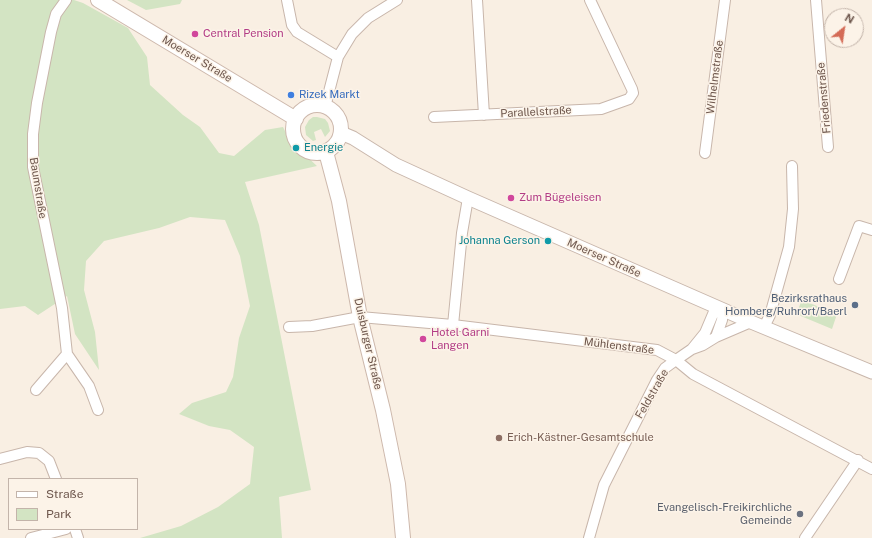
<!DOCTYPE html>
<meta charset="utf-8">
<style>
body{margin:0}
#map{position:relative;width:872px;height:538px;overflow:hidden;background:#f9efe3;font-family:"Public Sans",sans-serif}
canvas{display:block}
.legend{position:absolute;left:8px;top:478px;width:130px;height:52px;box-sizing:border-box;background:#fcf3e8;border:1px solid #c3b4aa;margin:0;padding:5px 7px;list-style:none;font-size:12px;color:#6d564c}
.legend li{display:flex;align-items:center;gap:8px;height:20px}
.legend b{width:20px;border:1px solid #c3b4aa}
.north{position:absolute;left:824px;top:8px;width:40px;height:40px;box-sizing:border-box;background:#fcf3e8;border:1px solid #c3b4aa;border-radius:50%;rotate:30deg;font-size:11px;font-weight:700;line-height:16px;text-align:center;color:#6d564c}
.north::after{content:'';display:block;margin:auto;width:14px;height:18px;background:#d46b56;clip-path:polygon(50% 0,100% 100%,50% 72%,0 100%)}
</style>
<div id="map">
<canvas width="872" height="538"></canvas>
<ul class="legend">
<li><b style="height:5px;background:#fff"></b>Straße</li>
<li><b style="height:11px;background:#d3e4c3"></b>Park</li>
</ul>
<div class="north">N</div>
</div>
<script>
const ctx = document.querySelector('canvas').getContext('2d');
ctx.lineJoin = 'round';
function fillPath(path, color) {
  ctx.fillStyle = color;
  ctx.fill(path, 'evenodd');
}
function shape(rows) {
  const path = new Path2D();
  for (const r of rows) {
    if (r.length === 3) {
      path.moveTo(r[0] + r[2], r[1]);
      path.arc(r[0], r[1], r[2], 0, 2 * Math.PI);
      continue;
    }
    path.moveTo(r[0], r[1]);
    for (let i = 2; i < r.length; i += 2) path.lineTo(r[i], r[i + 1]);
  }
  return path;
}
function stroke(path, color, width, dash) {
  ctx.strokeStyle = color;
  ctx.lineWidth = width;
  ctx.lineCap = dash ? 'butt' : 'round';
  ctx.setLineDash(dash || []);
  ctx.stroke(path);
}
function write(font, color, halo, rows, align = 'center') {
  ctx.font = font + ' "Public Sans",sans-serif';
  ctx.lineWidth = 3;
  ctx.setLineDash([]);
  ctx.textBaseline = 'middle';
  ctx.strokeStyle = halo;
  ctx.fillStyle = color;
  for (const [text, x, y, turn = 0] of rows) {
    ctx.save();
    ctx.translate(x, y);
    ctx.rotate((+turn || 0) * Math.PI / 180);
    ctx.textAlign = isNaN(turn) ? turn : align;
    if (halo) ctx.strokeText(text, 0, 0);
    ctx.fillText(text, 0, 0);
    ctx.restore();
  }
}
fillPath(shape([
 [0,0,74,0,83,3,128,28,147,57,150,85,183,115,200,127,219,153,234,156,265,130,283,127,290,141,317,166,245,182,259,225,311,490,279,497,282,538,140,538,181,526,218,507,250,484,254,447,230,430,209,426,179,414,192,403,226,392,233,377,239,338,250,306,240,256,225,220,190,217,159,228,104,241,86,261,84,290,95,332,99,370,75,334,67,296,38,315,25,306,0,309],
 [127,0,182,0,180,4,146,10],
 [313,117,317,117,325,119,328,123,330,131,325,137,321,129,314,132,316,140,313,141,306,135,305,127,309,120],
 [802,300,837,314,832,329,796,314]
]), '#d3e4c3');
const minor = shape([
 [287,0,292,25,297,32,338,57],
 [477,0,484,115],
 [816,0,828,147],
 [325,107,338,57,352,34,368,18,397,0],
 [434,117,601,109,629,99,633,93,632,89,590,0],
 [705,153,725,0],
 [839,279,859,226,872,230],
 [453,325,462,233,468,198],
 [289,327,312,326,360,317,453,325,657,350,676,360,693,374,872,469],
 [764,327,770,315,789,247,793,209,792,166],
 [716,337,751,322],
 [692,349,705,333,716,307],
 [67,354,89,386,98,410],
 [36,390,67,354,62,308,33,167,33,134,37,103,51,32,56,14,66,0],
 [0,459,27,452,39,453,49,461,56,479],
 [75,529,78,538],
 [31,538,66,529],
 [589,538,604,485,657,380,665,368,676,360,692,349,703,345,716,337,722,320,723,309],
 [805,538,858,460]
]);
const tertiary = shape([
 [341,133,353,138,396,165,468,198,751,322,872,372]
]);
const secondary = shape([
 [98,0,296,119],
 [317,129,24],
 [326,152,339,201,360,317,383,410,398,484,403,538]
]);
stroke(minor, '#c8b6ab', 12);
stroke(tertiary, '#c8b6ab', 15);
stroke(secondary, '#cdb8ac', 16);
stroke(minor, '#fff', 10);
stroke(tertiary, '#fff', 13);
stroke(secondary, '#fff', 14);
for (const [x, y, r, color] of [
 [195,34,4,"#d1479c"],
 [291,95,4,"#3f7fe0"],
 [296,148,4,"#0f9aa8"],
 [511,198,4,"#d1479c"],
 [548,241,4,"#0f9aa8"],
 [855,305,4,"#5c6f8a"],
 [423,339,4,"#d1479c"],
 [499,438,4,"#8d6e63"],
 [800,514,4,"#6b7280"]
]) {
  const dot = new Path2D();
  dot.arc(x, y, r, 0, 2 * Math.PI);
  ctx.fillStyle = color;
  ctx.fill(dot);
  stroke(dot, '#fcf3e8', 1.5);
}
write('11px', '#b23c85', '#fcf3e8', [
 ["Central Pension",203,34],
 ["Zum Bügeleisen",519,198],
 ["Hotel Garni",431,333],
 ["Langen",431,346]
], 'left');
write('11px', '#6d564c', '#fcf3e8', [
 ["Moerser Straße",197,59,31],
 ["Wilhelmstraße",715,77,-83],
 ["Friedenstraße",824,98,-95],
 ["Parallelstraße",536,112,-3],
 ["Baumstraße",38,188,81],
 ["Moerser Straße",604,258,24],
 ["Duisburger Straße",368,344,77],
 ["Mühlenstraße",619,346,7],
 ["Feldstraße",652,394,-60]
]);
write('11px', '#366cbe', '#fcf3e8', [
 ["Rizek Markt",299,95]
], 'left');
write('11px', '#0d838f', '#fcf3e8', [
 ["Energie",304,148],
 ["Johanna Gerson",540,241,"right"]
], 'left');
write('11px', '#4e5e75', '#fcf3e8', [
 ["Bezirksrathaus",847,299],
 ["Homberg/Ruhrort/Baerl",847,312]
], 'right');
write('11px', '#785e54', '#fcf3e8', [
 ["Erich-Kästner-Gesamtschule",507,438]
], 'left');
write('11px', '#5b616d', '#fcf3e8', [
 ["Evangelisch-Freikirchliche",792,508],
 ["Gemeinde",792,521]
], 'right');
</script>
